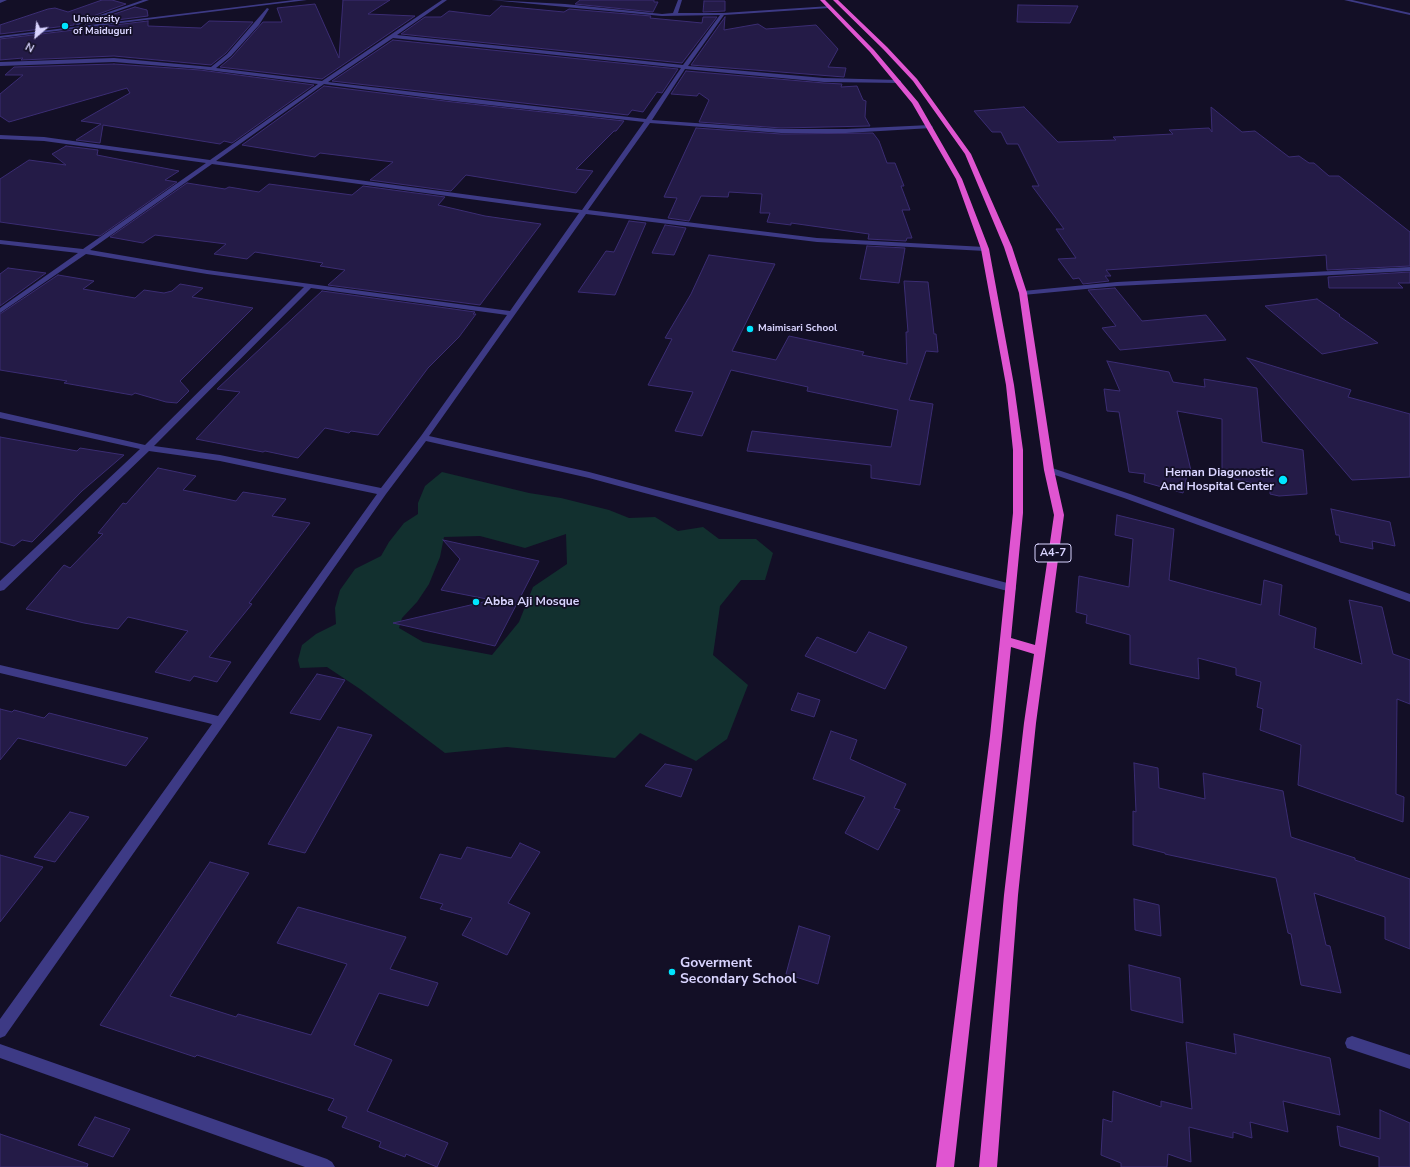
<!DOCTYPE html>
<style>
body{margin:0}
#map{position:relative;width:1410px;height:1167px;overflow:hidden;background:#130f26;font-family:"Nunito Sans",sans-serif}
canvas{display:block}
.north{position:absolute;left:16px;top:16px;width:40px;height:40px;-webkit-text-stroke:3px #130f26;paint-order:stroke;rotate:208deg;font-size:11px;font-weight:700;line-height:16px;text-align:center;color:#d9d4ff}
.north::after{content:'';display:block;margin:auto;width:14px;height:18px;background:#d9d4ff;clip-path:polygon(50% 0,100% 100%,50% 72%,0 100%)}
</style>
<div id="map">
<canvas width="1410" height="1167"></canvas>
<div class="north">N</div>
</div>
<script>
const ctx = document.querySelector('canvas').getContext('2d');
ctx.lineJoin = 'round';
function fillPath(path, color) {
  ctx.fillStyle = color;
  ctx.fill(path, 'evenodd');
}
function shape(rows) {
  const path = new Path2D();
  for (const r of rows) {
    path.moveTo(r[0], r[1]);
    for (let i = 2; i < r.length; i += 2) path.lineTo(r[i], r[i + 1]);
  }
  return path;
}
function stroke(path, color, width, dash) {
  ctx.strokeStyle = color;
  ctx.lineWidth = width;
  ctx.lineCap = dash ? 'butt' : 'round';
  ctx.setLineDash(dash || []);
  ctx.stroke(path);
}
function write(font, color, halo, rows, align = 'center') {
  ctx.font = font + ' "Nunito Sans",sans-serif';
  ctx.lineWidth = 3.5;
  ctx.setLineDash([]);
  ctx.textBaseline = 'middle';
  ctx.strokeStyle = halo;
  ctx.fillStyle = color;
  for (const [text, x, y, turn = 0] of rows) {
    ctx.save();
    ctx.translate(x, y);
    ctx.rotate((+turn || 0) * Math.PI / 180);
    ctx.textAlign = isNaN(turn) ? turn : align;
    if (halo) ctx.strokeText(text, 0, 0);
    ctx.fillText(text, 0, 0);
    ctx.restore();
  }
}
fillPath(shape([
 [442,472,529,493,561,498,609,510,629,518,655,517,678,531,703,527,719,539,756,539,773,553,765,580,741,580,720,606,713,655,748,685,727,739,696,761,640,733,615,758,507,747,445,753,360,689,327,667,300,668,298,660,302,645,316,634,336,624,335,608,340,590,355,569,381,556,389,542,404,523,418,514,418,503,425,486],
 [566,534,567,564,533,587,519,622,492,655,423,642,399,628,402,618,417,602,429,584,440,557,444,537,480,536,525,548]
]), '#12302f');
const building = shape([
 [102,0,112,0,126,4,74,23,74,25,0,34,0,25,48,9,55,8,68,12,102,0],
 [343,0,390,0,368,14,415,16,322,79,220,67,232,57,263,22,282,22,277,8,315,4,339,58,343,0],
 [580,0,654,0,654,2,658,2,653,12,575,4,580,0],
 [704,1,725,1,725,11,703,12,704,1],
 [1018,5,1078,6,1070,23,1017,22,1018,5],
 [501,6,564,12,569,9,651,16,650,18,702,23,703,17,717,17,682,63,401,34,425,17,441,17,449,11,490,16,501,6],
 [135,7,147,10,148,16,85,24,135,7],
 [725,17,724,30,758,24,766,29,816,25,838,49,828,67,846,68,844,77,691,65,725,17],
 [148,21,148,26,201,28,209,21,253,22,226,53,211,65,114,56,21,60,23,58,0,60,0,39,148,21],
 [393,40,678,69,662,93,657,92,643,112,632,110,628,115,332,81,393,40],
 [114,64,200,70,314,85,232,143,224,141,220,144,103,125,100,143,76,140,101,124,81,121,130,93,127,88,9,122,0,116,0,94,23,75,5,75,14,67,114,64],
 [686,71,824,83,842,84,841,87,857,86,863,100,866,101,865,117,870,126,781,128,699,122,709,100,699,93,697,96,671,94,686,71],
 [324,86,453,102,624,121,616,131,614,131,576,169,593,171,576,193,466,175,451,191,370,180,393,162,320,153,315,157,242,145,324,86],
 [1024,107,1058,142,1116,140,1113,137,1173,134,1169,130,1209,128,1212,132,1211,107,1242,132,1255,131,1289,157,1299,156,1309,163,1314,163,1329,176,1339,176,1410,232,1410,266,1327,270,1326,255,1106,270,1111,276,1105,276,1109,281,1083,284,1079,278,1073,279,1058,259,1076,258,1056,229,1064,229,1032,186,1039,186,1018,144,1007,144,1001,132,992,132,974,111,1024,107],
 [696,128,781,134,873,133,879,141,887,163,895,163,904,186,901,186,910,210,902,210,912,238,907,238,906,241,868,239,869,234,791,223,791,225,767,222,770,213,760,213,762,194,729,192,728,197,701,196,689,221,668,218,677,198,664,197,696,128],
 [66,146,98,150,97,155,179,171,165,180,177,182,100,236,0,222,0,179,29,160,66,165,52,154,66,146],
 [187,183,225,189,229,187,259,192,269,184,352,195,363,186,445,197,438,205,485,216,541,224,480,305,328,285,345,270,320,266,323,263,255,252,247,259,214,254,226,244,155,235,143,243,110,237,187,183],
 [629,221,646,223,615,295,578,292,606,251,614,252,629,221],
 [665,225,686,228,674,255,652,253,665,225],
 [867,246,905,248,899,283,860,279,867,246],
 [709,255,775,264,732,351,776,360,789,336,864,352,862,355,907,364,906,332,908,332,904,281,928,282,934,334,936,334,938,352,926,351,909,400,933,404,920,485,871,478,871,465,747,451,752,431,891,447,898,410,807,391,808,387,731,370,702,436,675,431,693,392,648,385,672,339,665,338,691,294,709,255],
 [8,268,46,273,0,306,0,274,8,268],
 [1410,272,1410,283,1398,283,1403,288,1329,288,1328,277,1410,272],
 [58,275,94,281,83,289,135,298,144,290,164,293,172,291,180,284,203,288,192,297,253,308,180,381,189,391,177,403,166,402,135,393,132,395,64,383,67,381,0,370,0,314,58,275],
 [1115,288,1142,321,1206,315,1226,340,1120,350,1102,328,1116,326,1088,290,1115,288],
 [322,291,475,312,473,314,476,314,459,337,428,368,378,435,351,431,349,433,325,428,298,458,265,451,263,452,196,439,240,392,217,389,322,291],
 [1317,299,1340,315,1339,316,1378,343,1322,354,1265,306,1317,299],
 [1247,358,1351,390,1348,397,1410,414,1410,477,1352,480,1247,358],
 [1107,361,1169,372,1173,382,1205,387,1204,379,1257,388,1262,442,1303,450,1307,494,1279,496,1270,494,1270,487,1222,476,1222,419,1177,411,1192,475,1187,475,1183,493,1144,482,1145,474,1129,472,1119,412,1107,411,1104,389,1120,391,1107,361],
 [0,437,77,451,80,448,124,455,82,491,32,542,22,540,14,546,0,542,0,437],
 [158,468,196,476,183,490,236,501,243,492,286,499,272,516,310,523,249,603,252,604,209,657,231,662,217,682,194,676,190,681,155,672,188,631,128,617,118,629,84,623,26,609,64,565,70,568,103,534,98,533,123,503,126,504,158,468],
 [1331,509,1390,522,1395,546,1372,541,1373,549,1340,542,1339,535,1336,535,1331,509],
 [1117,515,1174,529,1169,580,1261,605,1264,580,1282,585,1279,615,1316,628,1314,648,1362,664,1349,600,1382,607,1393,654,1410,660,1410,704,1397,699,1396,794,1404,797,1403,822,1298,785,1301,745,1260,730,1263,709,1257,707,1261,682,1236,675,1236,668,1198,658,1199,679,1130,664,1130,635,1086,623,1087,615,1076,612,1079,576,1129,587,1133,539,1115,535,1117,515],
 [443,540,539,561,495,646,393,623,492,600,441,590,460,559,443,540],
 [869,632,907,647,885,689,805,656,817,637,856,653,869,632],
 [317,674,345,680,320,720,290,713,317,674],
 [798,693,820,700,814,717,791,710,798,693],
 [0,709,12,712,14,710,44,718,49,713,148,738,126,766,18,738,0,760,0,709],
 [338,727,372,735,305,853,268,844,338,727],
 [831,731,857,740,850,759,906,784,894,808,900,810,878,850,845,833,865,797,813,779,831,731],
 [1134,763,1158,768,1159,788,1205,799,1203,773,1283,791,1291,837,1355,858,1355,860,1410,879,1410,949,1385,939,1385,917,1314,893,1326,945,1330,946,1341,993,1301,985,1291,934,1288,933,1276,878,1165,854,1165,853,1133,845,1133,811,1136,812,1134,763],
 [665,764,692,769,681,797,645,786,665,764],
 [70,812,89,817,55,862,34,857,70,812],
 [520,843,540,852,508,903,530,913,507,955,462,935,472,918,440,909,443,904,420,898,440,854,461,859,467,847,511,858,520,843],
 [0,855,43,867,0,922,0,855],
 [210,862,249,873,170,996,236,1017,238,1014,311,1035,347,964,277,943,298,907,406,937,390,969,438,983,428,1006,379,993,354,1045,392,1060,367,1111,448,1143,437,1167,406,1154,405,1157,379,1147,381,1142,342,1127,347,1117,328,1110,334,1099,197,1055,195,1057,100,1025,210,862],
 [1134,899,1159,905,1161,936,1135,930,1134,899],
 [799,926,830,936,818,984,786,974,799,926],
 [1129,965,1180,978,1183,1023,1131,1010,1129,965],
 [1234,1034,1330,1058,1340,1115,1283,1101,1288,1132,1250,1122,1252,1138,1233,1132,1233,1138,1189,1127,1191,1162,1168,1154,1167,1167,1121,1167,1121,1163,1101,1155,1103,1119,1112,1122,1113,1091,1161,1107,1161,1101,1192,1109,1186,1042,1236,1054,1234,1034],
 [1380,1110,1410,1123,1410,1167,1379,1167,1379,1157,1340,1146,1337,1126,1380,1139,1380,1110],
 [95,1117,130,1129,113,1157,78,1145,95,1117],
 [0,1134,88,1164,87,1167,0,1167,0,1134]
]);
fillPath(building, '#241b47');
stroke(building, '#3b2d73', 1);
fillPath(shape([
 [0,0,7,0,0,3,0,0],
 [143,0,149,0,78,25,74,24,143,0],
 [294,0,307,0,0,38,0,36,294,0],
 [442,0,447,0,397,35,683,65,720,15,662,16,491,0,565,4,662,14,673,13,678,0,682,0,678,13,723,13,831,6,829,8,724,15,688,66,824,78,899,80,901,81,901,83,824,82,685,69,652,120,781,129,846,129,930,125,933,127,932,128,846,133,781,133,650,123,588,210,817,238,985,247,988,249,985,251,817,242,586,214,429,436,589,472,1011,584,1015,585,1016,588,1015,591,1011,592,589,478,426,441,386,494,5,1036,0,1038,0,1019,212,724,0,673,0,665,218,716,377,494,220,461,149,451,4,590,0,591,0,581,140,449,0,418,0,412,145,445,304,287,207,274,86,254,0,313,0,308,78,253,0,244,0,240,83,249,206,163,44,141,0,139,0,135,44,137,210,160,318,84,200,69,114,62,0,66,0,62,114,58,211,67,227,54,267,8,269,9,259,25,231,56,216,68,322,81,442,0],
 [393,38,681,68,646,119,328,82,393,38],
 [324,84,453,101,644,122,582,210,216,161,324,84],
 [212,164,543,209,579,213,510,311,207,270,90,250,212,164],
 [311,288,507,315,421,436,381,488,220,455,154,446,311,288],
 [1344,0,1352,0,1410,13,1410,15,1344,0],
 [1410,267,1410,271,1117,286,1023,295,1019,293,1023,291,1117,282,1410,267],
 [1049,467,1130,494,1410,594,1410,602,1124,498,1046,472,1045,470,1046,468,1049,467],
 [1352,1036,1410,1055,1410,1069,1347,1048,1345,1043,1347,1038,1352,1036],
 [0,1044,327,1159,332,1162,335,1167,305,1167,0,1058,0,1044]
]), '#3d3a85');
fillPath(shape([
 [820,0,825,0,874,50,918,102,962,179,989,249,1014,385,1023,450,1023,513,1011,638,1035,645,1054,515,1044,470,1019,293,1004,247,965,154,913,81,883,49,833,0,838,0,887,47,917,79,971,154,1012,247,1027,293,1054,470,1064,515,1036,723,1018,895,997,1167,979,1167,1004,895,1024,723,1034,654,1011,647,1002,736,954,1167,936,1167,990,736,1013,513,1013,450,1006,385,981,249,956,179,912,103,870,52,820,0]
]), '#e055d1');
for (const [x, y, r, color] of [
 [65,26,4,"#00e5ff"],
 [750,329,4,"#00e5ff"],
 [1283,480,5,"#00e5ff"],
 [476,602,4,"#00e5ff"],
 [672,972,4,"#00e5ff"]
]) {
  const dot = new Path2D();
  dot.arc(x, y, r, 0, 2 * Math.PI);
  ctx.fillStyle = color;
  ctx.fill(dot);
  stroke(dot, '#130f26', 1.5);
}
write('bold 10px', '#d9d4ff', '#130f26', [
 ["University",73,20],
 ["of Maiduguri",73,32],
 ["Maimisari School",758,329]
], 'left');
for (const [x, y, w] of [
 [1053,553,36]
]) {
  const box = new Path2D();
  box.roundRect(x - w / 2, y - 9, w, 18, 3);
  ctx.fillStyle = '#130f26';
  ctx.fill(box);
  stroke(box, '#d9d4ff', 1);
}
write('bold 11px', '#d9d4ff', null, [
 ["A4-7",1053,553]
]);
write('bold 12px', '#d9d4ff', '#130f26', [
 ["Heman Diagonostic",1274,473],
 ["And Hospital Center",1274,487],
 ["Abba Aji Mosque",484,602,"left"]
], 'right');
write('bold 14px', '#d9d4ff', '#130f26', [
 ["Goverment",680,964],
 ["Secondary School",680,980]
], 'left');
</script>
